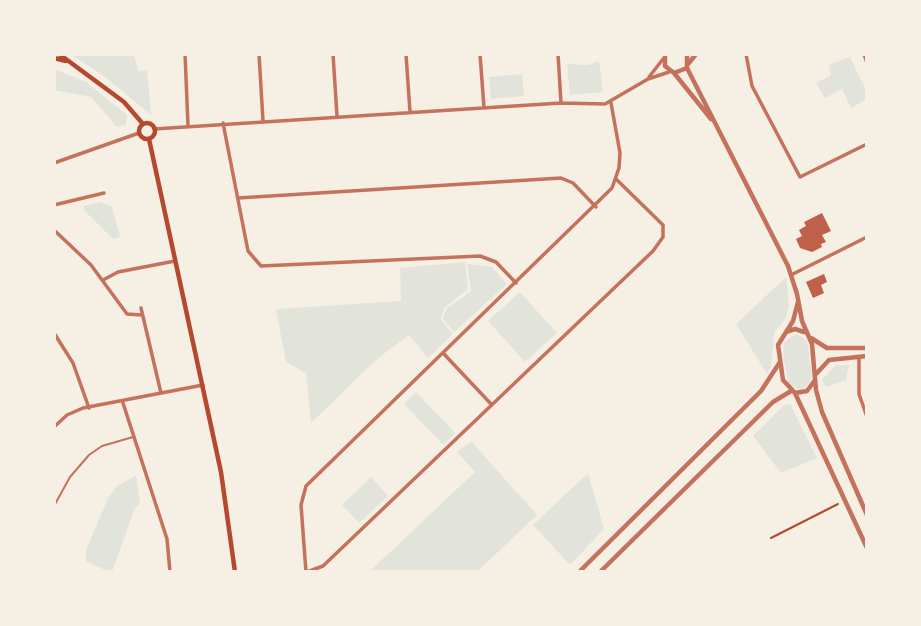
<!DOCTYPE html>
<style>
body{margin:0}
#map{position:relative;width:921px;height:626px;overflow:hidden;background:#f6efe4;font-family:Merriweather,serif}
canvas{display:block}
.frame{position:absolute;inset:0;border:56px solid #f6efe4;pointer-events:none}
</style>
<div id="map">
<canvas width="921" height="626"></canvas>
<div class="frame"></div>
</div>
<script>
const ctx = document.querySelector('canvas').getContext('2d');
ctx.lineJoin = 'round';
function fillPath(path, color) {
  ctx.fillStyle = color;
  ctx.fill(path, 'evenodd');
}
function shape(rows) {
  const path = new Path2D();
  for (const r of rows) {
    if (r.length === 3) {
      path.moveTo(r[0] + r[2], r[1]);
      path.arc(r[0], r[1], r[2], 0, 2 * Math.PI);
      continue;
    }
    path.moveTo(r[0], r[1]);
    for (let i = 2; i < r.length; i += 2) path.lineTo(r[i], r[i + 1]);
  }
  return path;
}
function stroke(path, color, width, dash) {
  ctx.strokeStyle = color;
  ctx.lineWidth = width;
  ctx.lineCap = dash ? 'butt' : 'round';
  ctx.setLineDash(dash || []);
  ctx.stroke(path);
}
fillPath(shape([
 [70,54,134,54,138,71,147,70,151,115,104,76],
 [850,57,867,92,867,99,851,108,842,89,825,98,816,83,831,75,829,65],
 [599,61,603,92,570,95,567,64,588,65],
 [54,69,86,82,127,115,126,125,117,127,91,97,54,90],
 [522,74,524,96,491,99,489,77],
 [100,202,112,207,120,237,113,239,85,211,84,206],
 [465,262,468,289,444,308,441,319,453,334,428,358,409,335,377,359,311,423,306,373,286,362,276,309,401,301,400,268],
 [467,264,492,267,507,284,454,332,443,319,446,309,471,291],
 [786,277,789,305,786,318,774,333,771,367,767,374,736,324],
 [520,292,557,333,525,362,488,321],
 [796,334,807,340,812,375,808,385,801,390,789,385,783,356,784,342],
 [836,365,849,365,846,380,826,387,822,379],
 [416,392,455,433,443,445,404,404],
 [790,404,817,458,781,473,753,436,784,405],
 [471,441,537,515,477,572,369,572,475,472,457,452],
 [588,473,604,529,570,565,533,525],
 [136,476,140,503,134,510,112,572,109,572,86,561,86,550,108,498,118,485],
 [371,477,388,496,359,523,342,505]
]), '#e2e4dc');
fillPath(shape([
 [822,213,831,231,822,235,826,242,821,244,822,247,812,252,800,248,796,239,802,236,799,230,806,226,804,222],
 [824,274,827,282,821,285,824,293,813,298,806,282]
]), '#bf614a');
stroke(shape([
 [771,538,838,504]
]), '#b5482f', 2);
stroke(shape([
 [54,506,70,477,89,455,102,446,133,437]
]), '#c5725c', 2);
stroke(shape([
 [185,54,188,125],
 [259,54,263,121],
 [333,54,337,116],
 [406,54,410,112],
 [480,54,484,108],
 [558,54,561,103],
 [746,54,752,86,800,177,867,144],
 [864,54,867,63],
 [649,77,663,59],
 [223,123,248,251,261,266,480,256,496,262,516,283],
 [154,129,561,103,605,104,648,79,669,72],
 [54,163,139,133],
 [238,198,561,178,573,183,596,207],
 [54,205,104,193],
 [54,230,91,265,127,314,142,315],
 [791,275,867,237],
 [103,280,118,272,175,261],
 [141,308,161,393],
 [54,333,73,363,89,408],
 [443,353,492,405],
 [859,357,859,394,867,417],
 [123,403,167,539,170,572],
 [54,427,67,415,83,408,203,385],
 [306,572,301,505,306,486,612,188,619,168,620,153,611,103],
 [307,572,323,566,653,251,663,237,663,225,616,179]
]), '#c5725c', 3.5);
stroke(shape([
 [665,54,665,66,674,73,687,68,687,54],
 [689,63,696,54],
 [687,68,788,266,797,294,802,321,812,344,816,390,822,412,867,515],
 [674,73,711,119],
 [798,302,793,321,778,345,783,380,795,393,807,391,815,380],
 [786,332,795,329,804,332],
 [811,338,827,348,867,348],
 [817,373,829,360,867,356],
 [795,393,867,548],
 [579,572,761,391,780,362],
 [600,572,773,402,791,391]
]), '#c5725c', 4.5);
stroke(shape([
 [59,54,124,102,143,124],
 [54,58,66,61],
 [147,131,8],
 [149,139,221,472,235,572]
]), '#b5482f', 4.5);
</script>
